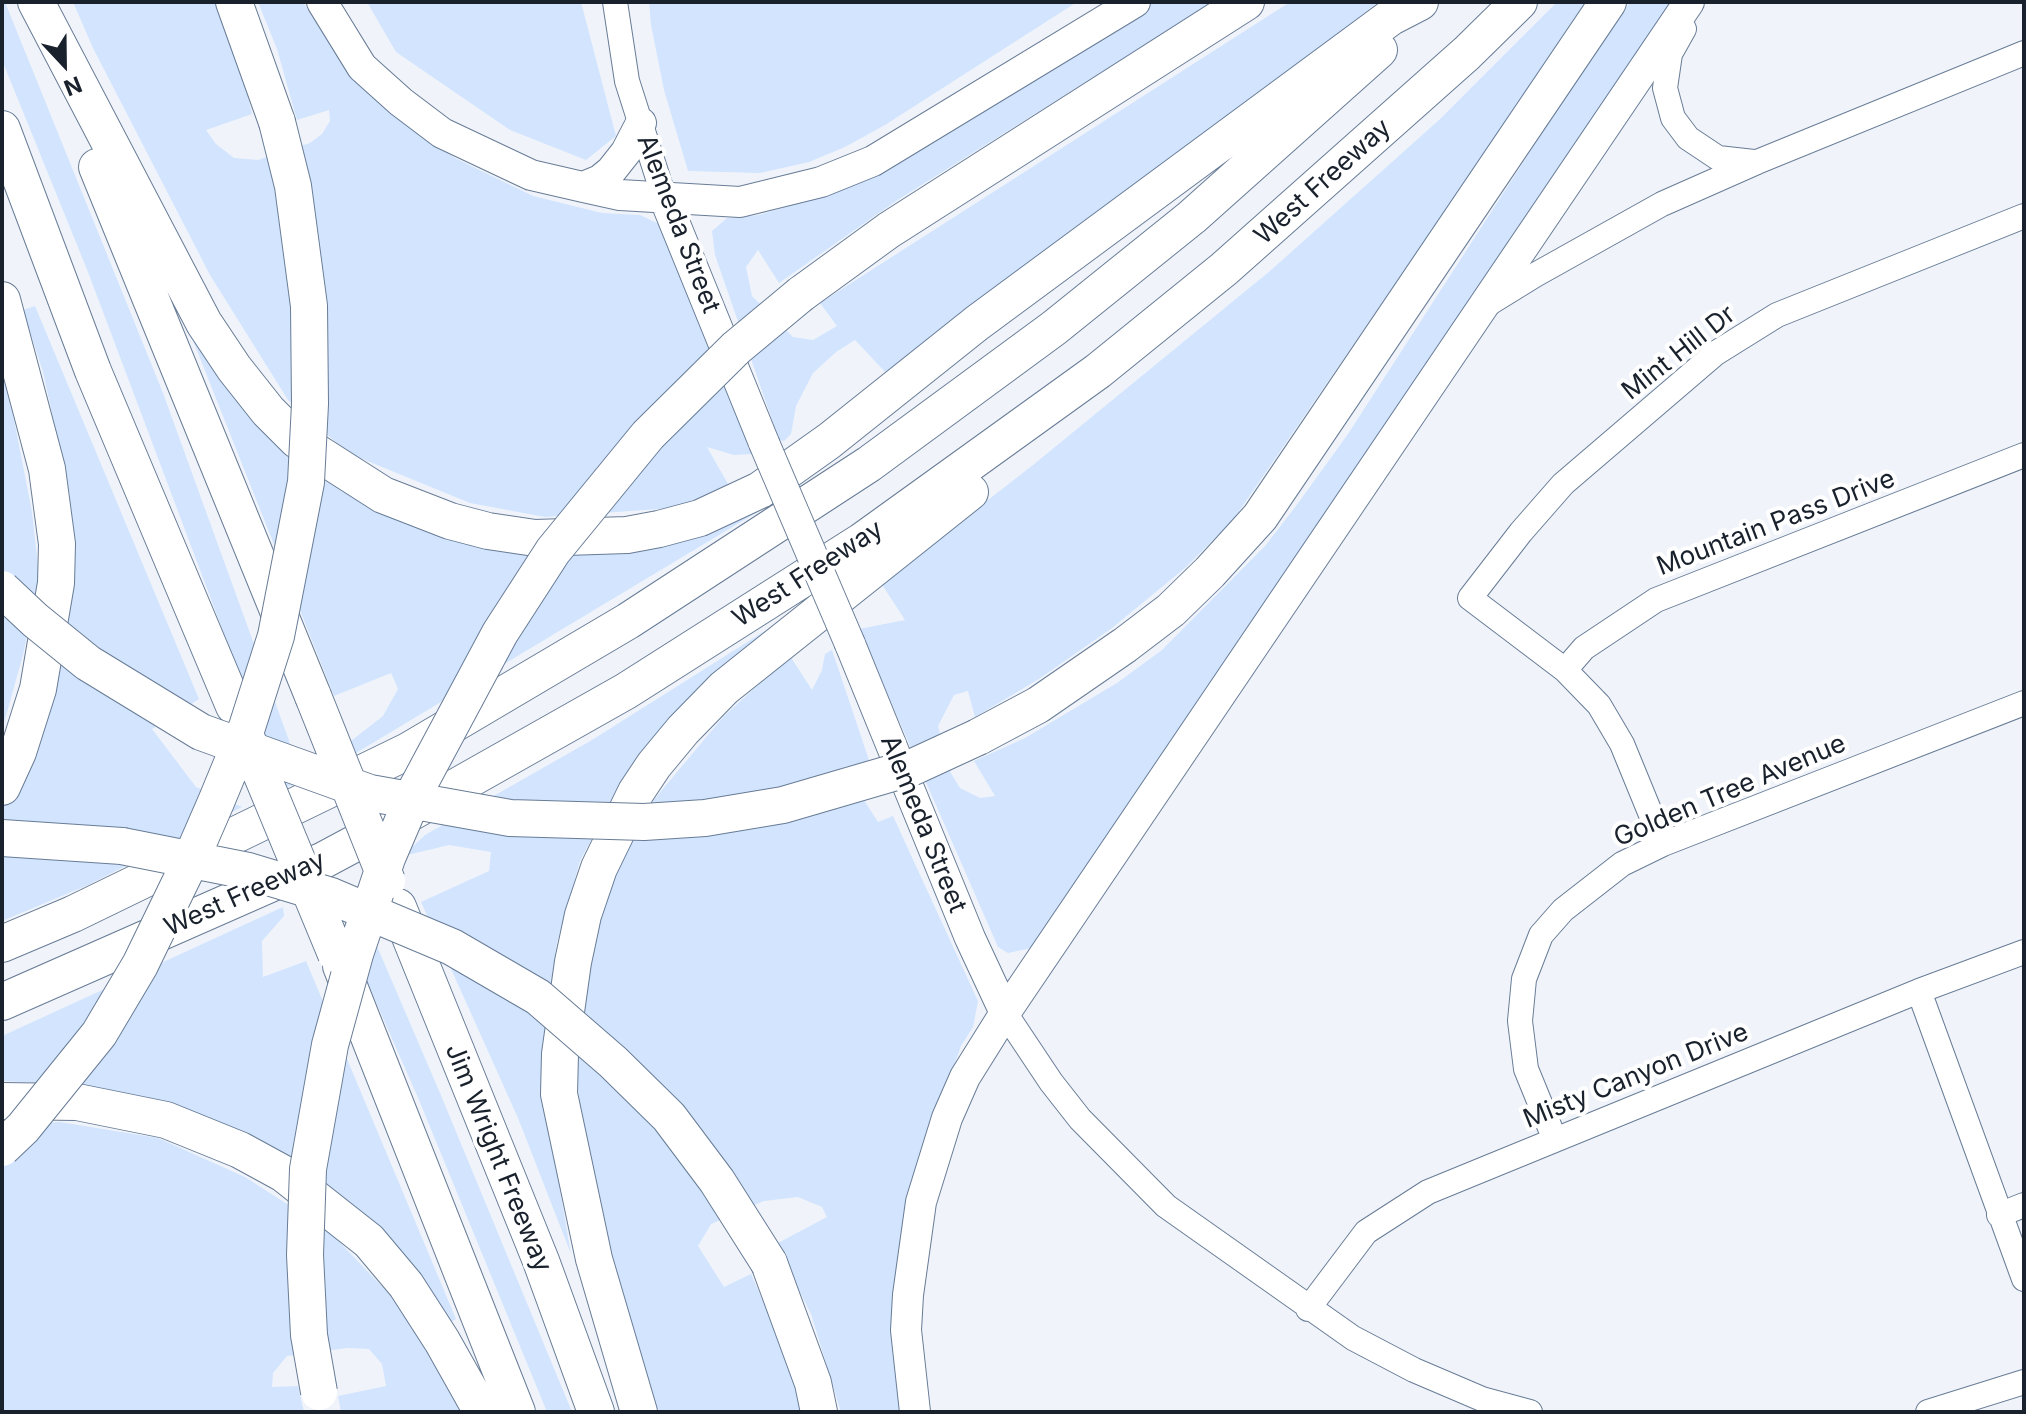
<!DOCTYPE html>
<style>
body{margin:0}
#map{position:relative;width:2026px;height:1414px;overflow:hidden;background:#f0f4fa;font-family:Inter,sans-serif}
canvas{display:block}
.frame{position:absolute;inset:0;border:4px solid #19212c;pointer-events:none}
.north{position:absolute;left:24px;top:24px;width:80px;height:80px;-webkit-text-stroke:6px #fff;paint-order:stroke;rotate:158deg;font-size:22px;font-weight:700;line-height:32px;text-align:center;color:#19212c}
.north::after{content:'';display:block;margin:auto;width:28px;height:36px;background:#19212c;clip-path:polygon(50% 0,100% 100%,50% 72%,0 100%)}
</style>
<div id="map">
<canvas width="2026" height="1414"></canvas>
<div class="frame"></div>
<div class="north">N</div>
</div>
<script>
const ctx = document.querySelector('canvas').getContext('2d');
ctx.lineJoin = 'round';
function fillPath(path, color) {
  ctx.fillStyle = color;
  ctx.fill(path, 'evenodd');
}
function shape(rows) {
  const path = new Path2D();
  for (const r of rows) {
    path.moveTo(r[0], r[1]);
    for (let i = 2; i < r.length; i += 2) path.lineTo(r[i], r[i + 1]);
  }
  return path;
}
function stroke(path, color, width, dash) {
  ctx.strokeStyle = color;
  ctx.lineWidth = width;
  ctx.lineCap = dash ? 'butt' : 'round';
  ctx.setLineDash(dash || []);
  ctx.stroke(path);
}
function write(font, color, halo, rows, align = 'center') {
  ctx.font = font + ' Inter,sans-serif';
  ctx.lineWidth = 8;
  ctx.setLineDash([]);
  ctx.textBaseline = 'middle';
  ctx.strokeStyle = halo;
  ctx.fillStyle = color;
  for (const [text, x, y, turn = 0] of rows) {
    ctx.save();
    ctx.translate(x, y);
    ctx.rotate((+turn || 0) * Math.PI / 180);
    ctx.textAlign = isNaN(turn) ? turn : align;
    if (halo) ctx.strokeText(text, 0, 0);
    ctx.fillText(text, 0, 0);
    ctx.restore();
  }
}
fillPath(shape([
 [2,2,5,2,163,393,304,782,282,788,88,272,2,60],
 [73,2,216,2,242,70,252,114,206,130,216,144,234,158,258,160,310,143,322,134,330,121,329,110,297,120,277,49,258,2,303,2,333,48,370,91,404,123,455,158,533,196,602,213,640,215,659,224,669,240,752,454,734,455,707,447,732,491,674,508,545,517,470,503,348,453,288,400,210,275,93,48],
 [367,2,581,2,616,136,586,160,510,130,396,52],
 [649,2,1077,2,885,125,845,147,809,162,760,173,688,171,664,90,651,25],
 [1154,2,1213,2,896,201,779,283,758,250,746,267,752,296,793,337,813,340,837,326,820,303,1290,2,1378,2,1255,102,887,374,855,340,836,352,813,373,796,406,791,434,784,441,779,440,715,255,712,231,727,218,759,215,832,193,952,129],
 [1557,2,1588,2,1233,520,1185,568,1112,628,1039,679,975,717,968,691,954,695,938,726,949,770,960,788,980,798,995,796,974,761,1025,738,1117,683,1162,650,1265,546,1296,506,1348,434,1555,113,1630,2,1674,2,1036,947,1008,953,998,947,859,629,905,620,881,583,1033,465,1270,271,1439,120],
 [175,295,268,433,341,491,428,530,494,545,585,555,687,539,759,511,356,753,351,741,383,716,398,689,391,673,334,696],
 [35,306,199,699,152,729,196,787,242,807,88,885,2,921,2,810,17,785,69,596,70,496,43,372,23,310],
 [2,358,32,512,39,576,23,655,2,730],
 [787,617,617,791,580,861,557,942,542,1046,547,1115,571,1254,518,1118,421,902,489,871,491,852,449,845,403,856,425,835,592,740],
 [832,650,870,763,843,767,878,822,893,816,978,1001,973,1027,961,1046,942,1099,904,1412,841,1412,811,1314,776,1244,827,1217,822,1207,798,1197,764,1201,711,1224,698,1246,724,1287,751,1274,780,1340,804,1412,658,1412,632,1336,598,1212,580,1110,576,1065,594,930,618,864,652,802,723,717,790,656,812,690,822,670,825,654],
 [283,907,284,916,262,941,263,977,306,961,456,1319,451,1322,378,1232,82,1085,2,1081,2,1036],
 [376,944,440,1093,572,1412,547,1412,419,1100,365,977],
 [60,1122,158,1138,245,1177,329,1231,392,1297,432,1348,465,1412,341,1412,338,1396,386,1386,382,1364,369,1349,347,1348,287,1356,273,1373,272,1387,298,1386,304,1412,2,1412,2,1126]
]), '#d2e4fe');
const minor = shape([
 [615,2,627,81,664,197],
 [1684,29,1670,54,1665,88,1673,118,1688,138,1718,158,1754,162],
 [1488,304,1535,275,1662,204,1757,162,2024,53],
 [1565,670,1584,648,1656,600,2024,455],
 [1663,844,1622,744,1599,705,1565,670,1470,598,1521,532,1563,484,1716,353,1777,315,2024,216],
 [1919,991,2024,1279],
 [1005,1013,1051,1082,1080,1119,1166,1206,1353,1338,1414,1370,1482,1399,1530,1412],
 [1555,1140,1526,1069,1520,1021,1524,979,1541,935,1563,910,1622,864,1663,844,2024,703],
 [1999,1215,2024,1205],
 [1308,1309,1366,1232,1428,1192,1919,991,2024,952],
 [1928,1412,2024,1382]
]);
const major = shape([
 [322,2,362,67,401,102,442,133,531,175,583,187,620,195,740,202,821,182,873,161,1135,2],
 [583,187,600,180,611,171,626,152,641,123],
 [664,197,764,443],
 [850,644,970,938,1005,1013],
 [915,1412,906,1330,908,1295,921,1202,947,1118,965,1077,1005,1013,1689,2]
]);
const highway = shape([
 [36,2,204,323,234,368,268,411,297,440,383,495,450,521,488,531,535,538,627,535,659,529,700,518,760,490,829,441,977,323,1391,17,1420,2],
 [234,2,277,122],
 [2,129,93,371,234,706],
 [97,167,313,696],
 [801,294,889,230,1246,2],
 [2,300,47,469,57,544,56,583,38,689,18,752,2,787],
 [978,737,1038,705,1125,645,1171,610,1210,572,1260,517,1608,2],
 [2,838,122,846],
 [398,907,541,1261,596,1412],
 [2,944,73,914,408,751,628,621,869,464,1054,328,1192,217,1379,50],
 [341,966,517,1412],
 [2,1002,322,861,378,831,626,691,862,541,1098,371,1224,269,1467,53,1519,2],
 [2,1101,77,1102,166,1120,240,1150,284,1174,369,1241,406,1285,442,1341,482,1412],
 [769,1263,813,1383,819,1412],
 [639,1412,594,1259,559,1094,560,1054,573,962,583,915,599,868,636,792,654,765,683,730,724,688,970,492]
]);
stroke(minor, '#687c96', 26);
stroke(major, '#687c96', 32);
stroke(highway, '#687c96', 38);
stroke(minor, '#fff', 24);
stroke(major, '#fff', 30);
stroke(highway, '#fff', 36);
const majorBridge = shape([
 [764,443,850,644]
]);
const highwayBridge = shape([
 [2,589,35,620,88,663,201,732,370,793,510,818,644,822,705,818,783,805,913,767,978,737],
 [313,696,387,881],
 [246,737,336,954],
 [122,846,248,871,331,896,452,947,538,997,613,1062,669,1117,717,1181,769,1263],
 [2,1148,23,1128,99,1034,140,965,189,864,216,802,247,727,276,636,306,482,310,404,309,306,293,186,277,122],
 [319,1392,309,1335,305,1255,308,1169,330,1045,355,954,387,858,417,788,500,633,553,551,648,435,736,348,801,294]
]);
stroke(majorBridge, '#687c96', 32, []);
stroke(highwayBridge, '#687c96', 38, []);
stroke(majorBridge, '#fff', 30);
stroke(highwayBridge, '#fff', 36);
write('26px', '#19212c', '#fff', [
 ["West Freeway",1323,182,-42],
 ["Alemeda Street",678,224,69],
 ["Mint Hill Dr",1679,353,-38],
 ["Mountain Pass Drive",1776,523,-21],
 ["West Freeway",808,574,-33],
 ["Golden Tree Avenue",1730,791,-23],
 ["Alemeda Street",923,824,68],
 ["West Freeway",245,894,-24],
 ["Misty Canyon Drive",1636,1076,-22],
 ["Jim Wright Freeway",498,1158,68]
]);
</script>
